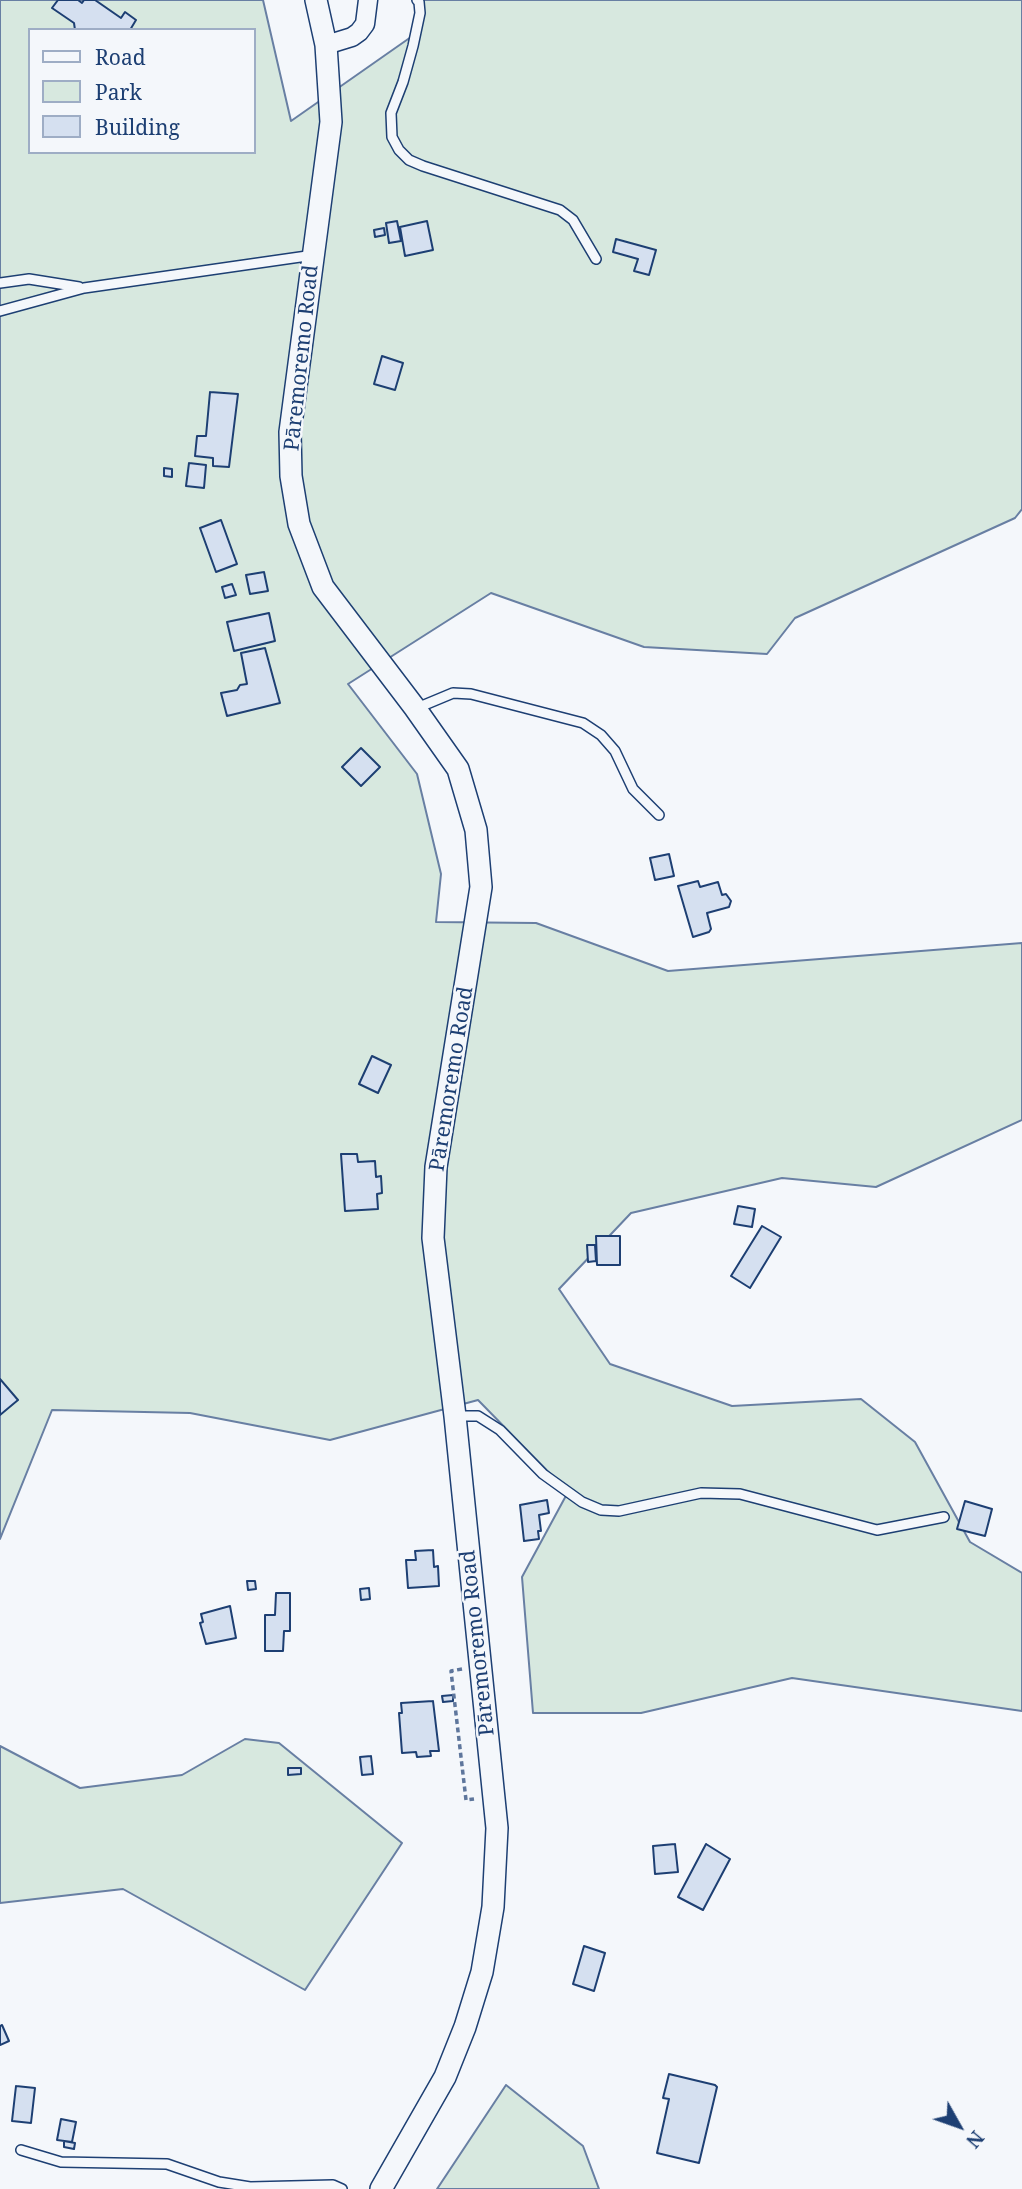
<!DOCTYPE html>
<meta charset="utf-8">
<style>
body{margin:0}
#map{position:relative;width:1022px;height:2189px;overflow:hidden;background:#f4f7fb;font-family:"Noto Serif",serif}
canvas{display:block}
.legend{position:absolute;left:28px;top:28px;width:228px;height:126px;box-sizing:border-box;background:#f4f7fb;border:2px solid #9eadc5;margin:0;padding:9px 12px;list-style:none;font-size:21px;color:#1d3f73}
.legend li{display:flex;align-items:center;gap:14px;height:35px}
.legend b{width:35px;border:2px solid #9eadc5}
.north{position:absolute;left:924px;top:2091px;width:70px;height:70px;-webkit-text-stroke:5px #f4f7fb;paint-order:stroke;rotate:130deg;font-size:19px;font-weight:700;line-height:28px;text-align:center;color:#1d3f73}
.north::after{content:'';display:block;margin:auto;width:24px;height:32px;background:#1d3f73;clip-path:polygon(50% 0,100% 100%,50% 72%,0 100%)}
</style>
<div id="map">
<canvas width="1022" height="2189"></canvas>
<ul class="legend">
<li><b style="height:9px;background:#f4f7fb"></b>Road</li>
<li><b style="height:19px;background:#d7e8df"></b>Park</li>
<li><b style="height:19px;background:#d5e0f0"></b>Building</li>
</ul>
<div class="north">N</div>
</div>
<script>
const ctx = document.querySelector('canvas').getContext('2d');
ctx.lineJoin = 'round';
function fillPath(path, color) {
  ctx.fillStyle = color;
  ctx.fill(path, 'evenodd');
}
function shape(rows) {
  const path = new Path2D();
  for (const r of rows) {
    path.moveTo(r[0], r[1]);
    for (let i = 2; i < r.length; i += 2) path.lineTo(r[i], r[i + 1]);
  }
  return path;
}
function stroke(path, color, width, dash) {
  ctx.strokeStyle = color;
  ctx.lineWidth = width;
  ctx.lineCap = dash ? 'butt' : 'round';
  ctx.setLineDash(dash || []);
  ctx.stroke(path);
}
function write(font, color, halo, rows, align = 'center') {
  ctx.font = font + ' "Noto Serif",serif';
  ctx.lineWidth = 5;
  ctx.setLineDash([]);
  ctx.textBaseline = 'middle';
  ctx.strokeStyle = halo;
  ctx.fillStyle = color;
  for (const [text, x, y, turn = 0] of rows) {
    ctx.save();
    ctx.translate(x, y);
    ctx.rotate((+turn || 0) * Math.PI / 180);
    ctx.textAlign = isNaN(turn) ? turn : align;
    if (halo) ctx.strokeText(text, 0, 0);
    ctx.fillText(text, 0, 0);
    ctx.restore();
  }
}
const green = shape([
 [0,0,263,0,291,121,421,30,418,0,1022,0,1022,509,1015,518,795,618,767,654,644,647,491,593,348,684,417,774,441,874,436,922,536,923,668,971,1022,943,1022,1120,876,1187,782,1178,631,1213,559,1289,610,1364,732,1406,861,1399,915,1442,970,1542,1022,1573,1022,1711,792,1678,641,1713,533,1713,522,1577,568,1492,478,1400,330,1440,190,1413,52,1410,0,1539,0,0],
 [30,30,254,30,254,152,30,152,30,30],
 [245,1739,279,1743,402,1843,305,1990,123,1889,0,1903,0,1746,80,1788,182,1775,245,1739],
 [506,2085,583,2146,599,2189,437,2189,506,2085]
]);
fillPath(green, '#d7e8df');
stroke(green, '#687fa3', 2);
const building = shape([
 [58,0,78,0,82,3,84,0,95,0,121,18,125,12,136,20,130,30,75,30,74,23,52,8,58,0],
 [397,221,401,241,389,243,386,223,397,221],
 [427,221,433,250,405,256,400,227,427,221],
 [384,228,385,235,375,237,374,230,384,228],
 [616,239,656,250,649,275,634,271,638,259,613,252,616,239],
 [382,356,403,363,395,390,374,384,382,356],
 [210,392,238,394,229,467,213,466,213,458,195,456,197,436,206,436,210,392],
 [189,463,206,465,204,488,186,486,189,463],
 [164,468,172,469,172,477,164,476,164,468],
 [221,520,237,564,216,572,200,528,221,520],
 [264,572,268,591,250,594,246,575,264,572],
 [232,584,236,595,225,598,222,587,232,584],
 [269,613,275,641,234,651,227,622,269,613],
 [265,648,280,703,227,716,221,693,237,690,240,685,247,684,241,653,265,648],
 [361,748,380,767,361,786,342,767,361,748],
 [669,854,674,876,655,880,650,858,669,854],
 [698,881,700,887,718,882,722,895,726,894,731,901,729,907,707,913,711,929,709,932,693,937,678,886,698,881],
 [372,1056,391,1065,378,1093,359,1084,372,1056],
 [341,1154,357,1154,358,1162,375,1161,376,1177,381,1176,382,1193,377,1194,378,1209,345,1211,341,1154],
 [738,1206,755,1209,752,1227,734,1224,738,1206],
 [762,1226,781,1237,750,1288,731,1276,762,1226],
 [596,1236,620,1236,620,1265,597,1265,596,1236],
 [587,1245,595,1245,596,1261,588,1262,587,1245],
 [0,1379,18,1400,0,1415,0,1379],
 [547,1500,549,1513,539,1515,541,1531,538,1531,539,1539,524,1541,520,1505,547,1500],
 [965,1501,992,1509,985,1536,957,1529,965,1501],
 [433,1550,434,1567,438,1566,439,1586,408,1588,406,1560,416,1560,415,1551,433,1550],
 [247,1581,255,1581,256,1589,248,1590,247,1581],
 [369,1588,370,1599,361,1600,360,1589,369,1588],
 [276,1593,290,1593,290,1631,284,1631,283,1651,265,1651,265,1615,275,1615,276,1593],
 [230,1606,236,1638,206,1644,200,1623,203,1622,201,1614,230,1606],
 [453,1695,453,1701,443,1702,442,1696,453,1695],
 [433,1701,439,1751,430,1751,431,1756,417,1757,416,1752,402,1753,399,1713,402,1713,401,1703,433,1701],
 [371,1756,373,1774,362,1775,360,1757,371,1756],
 [288,1768,301,1768,301,1774,288,1775,288,1768],
 [675,1844,678,1872,655,1874,653,1846,675,1844],
 [706,1844,730,1859,703,1910,678,1897,706,1844],
 [584,1946,605,1953,594,1991,573,1984,584,1946],
 [2,2025,9,2041,0,2045,0,2026,2,2025],
 [669,2074,715,2085,717,2087,699,2163,657,2153,669,2099,663,2098,669,2074],
 [16,2086,35,2088,31,2123,12,2121,16,2086],
 [61,2119,76,2122,72,2142,57,2140,61,2119],
 [64,2141,75,2143,74,2149,64,2147,64,2141]
]);
fillPath(building, '#d5e0f0');
stroke(building, '#1d3f73', 2);
const service = shape([
 [417,0,419,2,420,13,413,46,403,82,391,113,392,137,399,150,409,160,423,166,560,210,573,220,596,259],
 [0,283,29,279,79,287],
 [0,311,84,288,314,255],
 [417,708,453,693,471,694,583,723,601,735,615,751,633,789,659,815],
 [457,1416,478,1416,500,1430,543,1474,582,1502,601,1510,619,1511,701,1493,740,1494,877,1530,944,1517],
 [21,2150,61,2162,167,2164,219,2182,250,2187,333,2185,342,2189]
]);
const minor = shape([
 [326,45,352,37,359,32,365,24,368,0]
]);
const tertiary = shape([
 [316,0,326,45,331,122,290,432,291,476,299,524,323,587,415,708,458,769,476,830,481,887,436,1167,433,1238,455,1416,497,1828,493,1907,482,1972,465,2027,445,2077,381,2189]
]);
stroke(service, '#1d3f73', 12);
stroke(minor, '#1d3f73', 21);
stroke(tertiary, '#1d3f73', 24);
stroke(shape([
 [462,1669,451,1671,466,1800,474,1799]
]), '#5e769c', 3.5, [5, 3.5]);
stroke(service, '#f4f7fb', 9);
stroke(minor, '#f4f7fb', 18);
stroke(tertiary, '#f4f7fb', 21);
write('21px', '#1d3f73', '#f4f7fb', [
 ["Pāremoremo Road",302,358,-84],
 ["Pāremoremo Road",452,1079,-81],
 ["Pāremoremo Road",478,1643,-96]
]);
</script>
